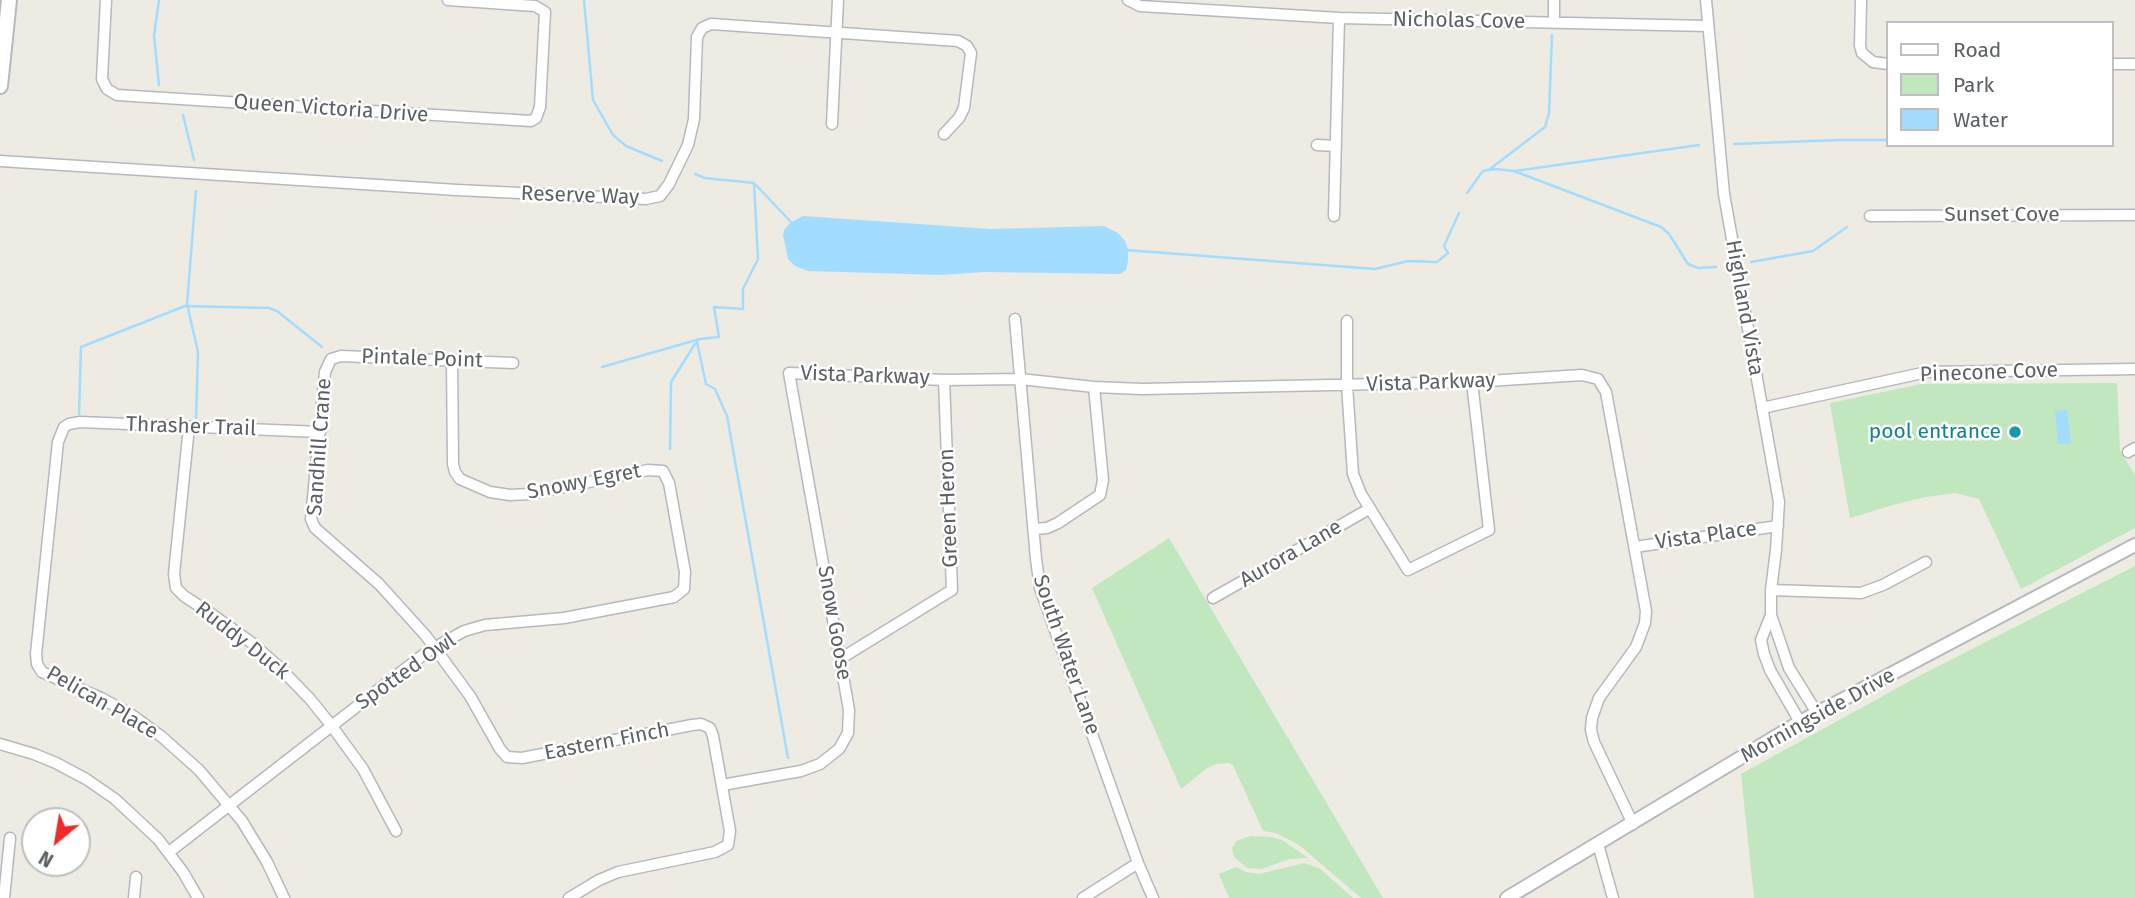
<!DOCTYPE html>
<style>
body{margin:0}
#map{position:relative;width:2135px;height:898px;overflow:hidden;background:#eeebe3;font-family:"Fira Sans",sans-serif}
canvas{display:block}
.legend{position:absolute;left:1886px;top:21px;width:228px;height:126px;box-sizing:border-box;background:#fff;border:2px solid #bdbfc1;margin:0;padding:9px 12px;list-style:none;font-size:21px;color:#5b6064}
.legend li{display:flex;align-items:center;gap:14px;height:35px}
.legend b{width:35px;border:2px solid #bdbfc1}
.north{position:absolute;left:21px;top:807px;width:70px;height:70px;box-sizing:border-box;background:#fff;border:2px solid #bdbfc1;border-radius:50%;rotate:210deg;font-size:19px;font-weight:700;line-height:28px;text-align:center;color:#5b6064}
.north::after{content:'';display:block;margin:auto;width:24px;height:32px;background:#ee2b29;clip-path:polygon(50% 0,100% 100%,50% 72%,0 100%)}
</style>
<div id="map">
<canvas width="2135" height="898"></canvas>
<ul class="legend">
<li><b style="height:9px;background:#fff"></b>Road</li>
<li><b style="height:19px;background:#c1e7be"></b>Park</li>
<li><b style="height:19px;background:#a2ddff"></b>Water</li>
</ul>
<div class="north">N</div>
</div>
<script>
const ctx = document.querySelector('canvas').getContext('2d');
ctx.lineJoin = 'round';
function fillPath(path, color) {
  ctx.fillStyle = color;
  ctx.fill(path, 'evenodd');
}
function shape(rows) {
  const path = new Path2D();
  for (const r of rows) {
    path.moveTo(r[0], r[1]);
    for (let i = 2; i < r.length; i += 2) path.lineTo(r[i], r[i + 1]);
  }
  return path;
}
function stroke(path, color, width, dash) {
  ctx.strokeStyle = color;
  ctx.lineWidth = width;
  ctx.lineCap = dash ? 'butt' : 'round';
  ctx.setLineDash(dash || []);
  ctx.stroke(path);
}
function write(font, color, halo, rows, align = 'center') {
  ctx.font = font + ' "Fira Sans",sans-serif';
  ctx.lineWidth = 5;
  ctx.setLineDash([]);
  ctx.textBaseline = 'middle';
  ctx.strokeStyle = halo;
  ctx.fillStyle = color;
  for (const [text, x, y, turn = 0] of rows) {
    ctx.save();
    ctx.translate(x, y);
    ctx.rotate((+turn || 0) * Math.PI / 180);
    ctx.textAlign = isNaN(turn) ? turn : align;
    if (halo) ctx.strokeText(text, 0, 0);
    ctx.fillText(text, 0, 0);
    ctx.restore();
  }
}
fillPath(shape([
 [2117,383,2120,451,2135,475,2135,528,2021,589,1979,499,1955,493,1926,497,1893,505,1850,518,1830,403,1921,384],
 [1169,538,1383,898,1361,898,1299,845,1276,833,1263,831,1233,765,1229,763,1216,764,1207,768,1181,789,1092,588],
 [2135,566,2135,898,1754,898,1741,774,1921,675],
 [1251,836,1271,837,1282,840,1308,858,1290,859,1261,869,1247,868,1234,857,1232,848,1236,841],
 [1304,863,1319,868,1353,898,1229,898,1219,874,1236,867,1246,872,1259,874]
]), '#c1e7be');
fillPath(shape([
 [803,216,991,229,1104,226,1118,233,1125,241,1128,250,1128,261,1126,270,1120,274,984,272,941,275,808,271,795,266,788,259,783,235,784,230,791,222],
 [2067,410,2071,443,2058,445,2055,411]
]), '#a2ddff');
stroke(shape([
 [159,0,154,36,159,85],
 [584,0,593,100,613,135,626,146,662,161],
 [183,115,194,160],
 [1734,144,1839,140,1888,140],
 [1490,169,1545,127,1549,113,1552,35],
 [1515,171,1699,145],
 [754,183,792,223],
 [1467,193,1483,171,1495,169,1514,171,1661,227,1669,234,1688,264,1698,268,1716,267],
 [1126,250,1375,269,1408,261,1437,262,1448,253,1444,246,1459,213],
 [1751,262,1813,251,1847,227],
 [697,342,706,384,715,389,727,416,788,758],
 [602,367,700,339,719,337,714,307,743,309,743,289,758,259,754,183,705,178,695,174],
 [79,414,81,347,185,306,269,308,277,311,322,347],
 [196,420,198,352,187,304,196,191],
 [670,449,671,382,695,344]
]), '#a2ddff', 2.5);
const minor = shape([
 [106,0,102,79,107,89,117,95,531,121,536,118,540,107,545,12,535,6,448,0],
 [1128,0,1140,6,1339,18,1708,26],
 [1554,0,1554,23],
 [1706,0,1724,194,1779,502,1776,550,1771,590,1771,615,1789,668,1817,713],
 [1861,0,1860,46,1862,53,1873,62,1888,64],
 [2112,64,2135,64],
 [832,124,838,0],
 [1317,145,1336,146],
 [0,161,457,190,646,199,660,196,669,184,688,145,694,119,697,37,702,28,711,24,958,41,967,46,971,53,964,108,959,118,944,134],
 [1334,216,1339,18],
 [1870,216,2135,215],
 [1015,319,1036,559,1040,588,1138,863,1153,898],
 [1347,321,1347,385,1353,474,1361,494,1408,570,1489,530,1472,382],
 [513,363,341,356,331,359,325,372,311,519,315,528,379,584,426,636,470,696,500,749,507,757,522,758,692,725,701,724,710,728,713,736,730,831,728,845,715,852,618,872,599,880,569,898],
 [1762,408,1927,372,2135,369],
 [189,427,174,574,176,588,184,596,213,615,252,643,278,666,310,699,331,725,363,769,396,831],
 [2128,452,2135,448],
 [1034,529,1047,528,1058,523,1100,495,1103,480,1094,387],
 [1635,547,1778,526],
 [1771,590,1861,593,1883,585,1926,562],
 [1213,598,1369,509],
 [1771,615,1761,640,1764,654,1770,670,1800,722],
 [840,659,952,590,944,380],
 [0,744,34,754,56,763,86,779,115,799,158,839,183,872,198,898],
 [722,785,801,771,820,764,839,749,848,733,849,710,789,373,944,380,1020,379,1094,387,1142,389,1472,382,1582,375,1598,379,1606,392,1646,611,1645,623,1636,647,1599,698,1592,718,1591,730,1594,742,1633,824],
 [1598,844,1613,898],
 [169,852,427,652,464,631,485,625,564,618,674,597,684,589,685,572,669,483,663,471,648,470,530,494,510,495,490,492,460,479,455,472,453,464,452,361],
 [4,898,10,838],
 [134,898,136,877],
 [284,898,267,862,242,821,199,770,162,737,132,715,101,698,42,672,37,664,36,654,58,442,64,427,69,424,80,422,320,432],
 [1083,898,1138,863]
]);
const tertiary = shape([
 [1507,898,1800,722,2135,545]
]);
const secondary = shape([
 [0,86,9,0]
]);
stroke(minor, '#b5b9bd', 13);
stroke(tertiary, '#b5b9bd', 16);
stroke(secondary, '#b6bac0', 18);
stroke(minor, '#fff', 10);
stroke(tertiary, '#fff', 12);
stroke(secondary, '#fff', 14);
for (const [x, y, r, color] of [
 [2015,432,7,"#0f9aa8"]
]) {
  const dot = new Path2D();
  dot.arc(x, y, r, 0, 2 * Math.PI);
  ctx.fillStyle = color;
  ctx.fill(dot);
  stroke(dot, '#fff', 2.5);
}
write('21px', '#5b6064', '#fff', [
 ["Nicholas Cove",1459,21,1],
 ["Queen Victoria Drive",331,109,4],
 ["Reserve Way",580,196,2],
 ["Sunset Cove",2002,215],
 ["Highland Vista",1744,308,80],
 ["Pintale Point",422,359,2],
 ["Pinecone Cove",1989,373,-2],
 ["Vista Parkway",865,376,2],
 ["Vista Parkway",1431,383,-2],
 ["Thrasher Trail",191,427,2],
 ["Sandhill Crane",320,447,-86],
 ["Snowy Egret",584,482,-11],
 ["Green Heron",949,508,-92],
 ["Vista Place",1706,536,-8],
 ["Aurora Lane",1291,554,-30],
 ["Snow Goose",834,623,80],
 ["Ruddy Duck",242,641,38],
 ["South Water Lane",1066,655,71],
 ["Spotted Owl",406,672,-35],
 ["Pelican Place",102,703,30],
 ["Morningside Drive",1818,716,-29],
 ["Eastern Finch",607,742,-11]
]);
write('21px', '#0d838f', '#fff', [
 ["pool entrance",2001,432]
], 'right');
</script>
